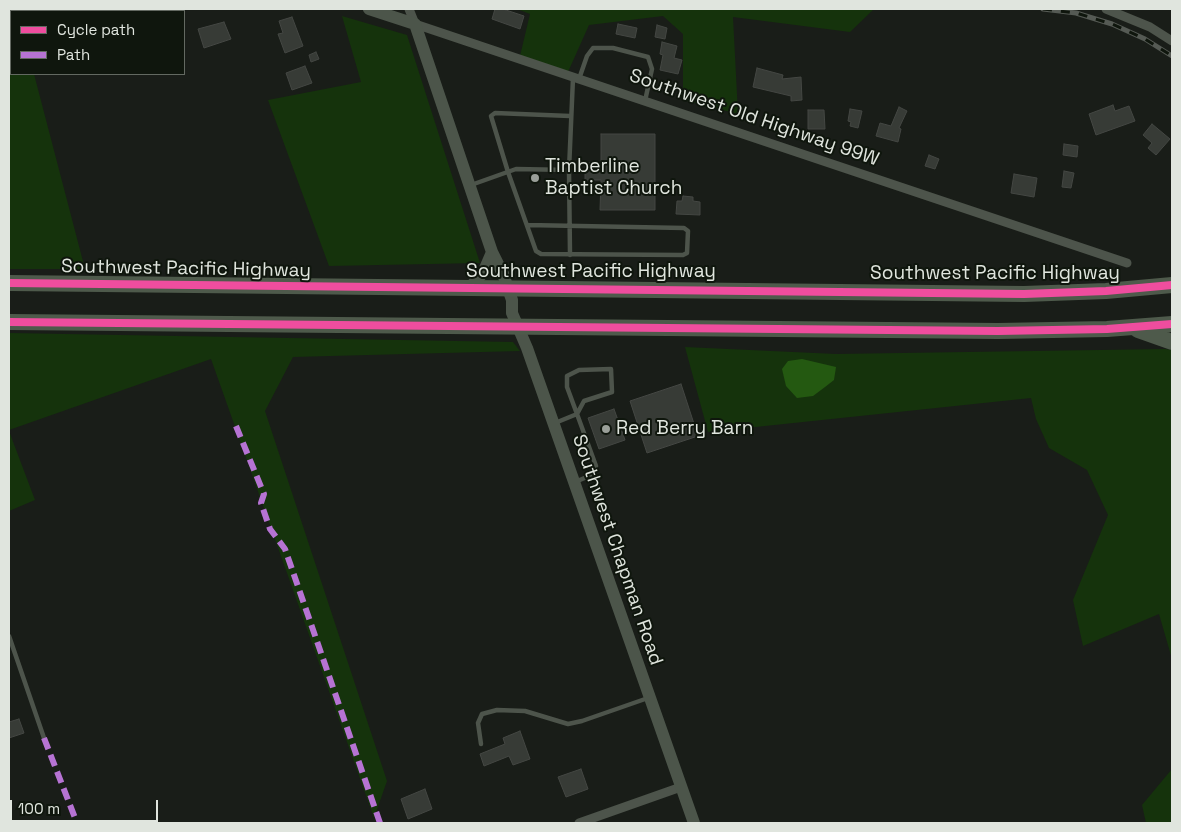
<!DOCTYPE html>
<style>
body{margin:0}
#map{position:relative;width:1181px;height:832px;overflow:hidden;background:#191d18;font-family:"Space Grotesk",sans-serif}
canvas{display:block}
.frame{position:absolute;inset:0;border:10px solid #e0e5de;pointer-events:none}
.legend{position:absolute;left:10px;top:10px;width:175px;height:65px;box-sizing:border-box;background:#0f160d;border:1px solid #636961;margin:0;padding:6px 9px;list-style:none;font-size:15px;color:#e0e5de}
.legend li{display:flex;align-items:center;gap:10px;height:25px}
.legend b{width:25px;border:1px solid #636961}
.scale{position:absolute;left:10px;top:800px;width:148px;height:22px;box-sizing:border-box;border:2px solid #e0e5de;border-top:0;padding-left:6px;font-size:15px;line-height:18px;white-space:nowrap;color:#e0e5de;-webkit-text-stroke:4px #0f160d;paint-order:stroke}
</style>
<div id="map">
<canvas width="1181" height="832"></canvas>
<div class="frame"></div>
<ul class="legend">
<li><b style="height:6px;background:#ef4d9e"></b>Cycle path</li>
<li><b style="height:6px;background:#b673d3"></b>Path</li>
</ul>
<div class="scale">100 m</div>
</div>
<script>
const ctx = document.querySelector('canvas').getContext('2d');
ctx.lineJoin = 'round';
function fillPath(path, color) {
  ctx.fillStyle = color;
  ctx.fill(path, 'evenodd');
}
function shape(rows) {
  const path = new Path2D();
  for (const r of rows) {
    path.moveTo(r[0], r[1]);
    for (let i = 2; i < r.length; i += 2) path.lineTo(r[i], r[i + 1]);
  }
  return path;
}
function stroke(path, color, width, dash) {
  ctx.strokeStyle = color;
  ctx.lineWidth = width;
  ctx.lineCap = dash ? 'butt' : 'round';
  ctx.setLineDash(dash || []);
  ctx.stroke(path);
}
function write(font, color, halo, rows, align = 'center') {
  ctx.font = font + ' "Space Grotesk",sans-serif';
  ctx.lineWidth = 4;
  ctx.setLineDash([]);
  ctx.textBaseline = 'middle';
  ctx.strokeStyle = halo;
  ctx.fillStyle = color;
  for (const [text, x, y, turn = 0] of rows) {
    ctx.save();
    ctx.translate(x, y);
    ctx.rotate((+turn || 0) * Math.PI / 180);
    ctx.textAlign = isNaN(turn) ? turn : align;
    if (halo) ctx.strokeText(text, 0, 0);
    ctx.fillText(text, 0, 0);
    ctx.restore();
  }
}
fillPath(shape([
 [517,9,874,9,850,32,733,17,738,114,683,100,683,34,663,16,589,25,568,72,520,56,530,14],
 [342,16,407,35,480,263,329,266,268,100,361,82],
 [9,58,11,59,11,74,34,74,85,269,9,269],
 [9,333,513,342,520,351,293,357,265,411,387,781,374,818,211,359,9,430],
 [685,347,836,354,1165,349,1172,350,1172,659,1159,614,1083,646,1073,600,1108,515,1087,470,1049,448,1036,419,1031,398,708,432],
 [9,431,35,500,9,511],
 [1172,769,1172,823,1146,823,1142,805]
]), '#15330c');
fillPath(shape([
 [802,359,836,367,834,380,825,387,813,396,797,398,786,386,782,369,788,361]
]), '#245911');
const building = shape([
 [495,9,503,9,524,16,520,29,492,19,495,9],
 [292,17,303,46,285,53,278,34,283,33,279,21,292,17],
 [224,22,231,39,204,48,198,29,224,22],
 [618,24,637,28,635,38,616,34,618,24],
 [657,25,667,28,665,39,655,37,657,25],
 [662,42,677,46,674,58,682,60,678,74,660,70,663,55,660,54,662,42],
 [316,52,319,59,311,62,309,55,316,52],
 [305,66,312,83,292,90,286,73,305,66],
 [757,68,783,75,782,79,801,77,802,100,791,101,791,96,753,87,757,68],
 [1113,105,1115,111,1129,106,1135,121,1096,135,1089,114,1113,105],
 [899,107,907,111,899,128,901,129,898,142,876,136,880,123,891,126,899,107],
 [850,109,862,111,858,128,850,126,851,122,848,121,850,109],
 [808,110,824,110,825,129,808,129,808,110],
 [1152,124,1170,139,1156,155,1148,148,1152,143,1143,135,1152,124],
 [601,134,655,134,655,210,600,210,601,180,585,180,585,163,601,163,601,134],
 [1064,144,1078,146,1077,157,1063,155,1064,144],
 [929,155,939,159,935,169,925,166,929,155],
 [1064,171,1074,173,1071,188,1062,187,1064,171],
 [1014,174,1037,178,1034,197,1011,193,1014,174],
 [683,196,693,197,693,201,700,202,700,215,676,214,677,201,682,201,683,196],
 [681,384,698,436,647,453,630,401,681,384],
 [614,409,625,440,599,449,588,418,614,409],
 [19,719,24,733,9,738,9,722,19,719],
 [520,731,530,759,513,765,509,756,484,766,480,754,505,744,503,738,520,731],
 [581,769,588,789,566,797,558,777,581,769],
 [425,789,432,809,408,819,401,799,425,789]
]);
fillPath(building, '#373b36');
stroke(building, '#444743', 1);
stroke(shape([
 [579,79,587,56,593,48,613,48,648,57,652,69,645,101],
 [569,170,570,255],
 [471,185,516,169,569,170,573,78],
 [527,225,684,228,688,231,687,253,683,255,541,254,536,251,508,172,491,116,495,113,570,116],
 [555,423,577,414,584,401,612,392,611,369,579,370,567,376,567,387,577,414,596,466,594,474,575,482],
 [9,636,44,738],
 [481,744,478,723,482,714,497,710,525,711,568,724,582,721,648,698]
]), '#4d544b', 4.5);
stroke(shape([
 [409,9,415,24,1127,263],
 [1106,9,1150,27,1172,41],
 [579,823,681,787]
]), '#4d544b', 9);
stroke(shape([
 [369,9,415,24,492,252,503,274,512,300,512,313,527,348,694,823],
 [469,288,483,273,492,252]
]), '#4c554a', 12);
stroke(shape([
 [9,283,1024,294,1106,291,1172,285],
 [9,322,998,331,1107,329,1172,324],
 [1138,330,1172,342]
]), '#4e5a4b', 16);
const rail = shape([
 [1043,9,1076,13,1112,24,1145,39,1172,56]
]);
stroke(rail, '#555a54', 5);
stroke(rail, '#0f160d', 3, [9]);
stroke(shape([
 [236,426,264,494,261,503,270,529,285,549,380,823],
 [44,738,77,823]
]), '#b673d3', 6, [12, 6]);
stroke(shape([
 [9,283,1024,294,1106,291,1172,285],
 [9,322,998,331,1107,329,1172,324]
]), '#ef4d9e', 8);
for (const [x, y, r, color] of [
 [535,178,5,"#9a9f99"],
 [606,429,5,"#9a9f99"]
]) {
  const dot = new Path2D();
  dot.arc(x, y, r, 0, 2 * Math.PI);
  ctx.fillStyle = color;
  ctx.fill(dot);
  stroke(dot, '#0f160d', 2);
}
write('19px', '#e0e5de', '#0f160d', [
 ["Southwest Old Highway 99W",754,118,19],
 ["Southwest Pacific Highway",186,269,1],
 ["Southwest Pacific Highway",591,272],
 ["Southwest Pacific Highway",995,274],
 ["Southwest Chapman Road",617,550,71]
]);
write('19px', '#e0e5de', '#0f160d', [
 ["Timberline",545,167],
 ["Baptist Church",545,189],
 ["Red Berry Barn",616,429]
], 'left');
</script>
